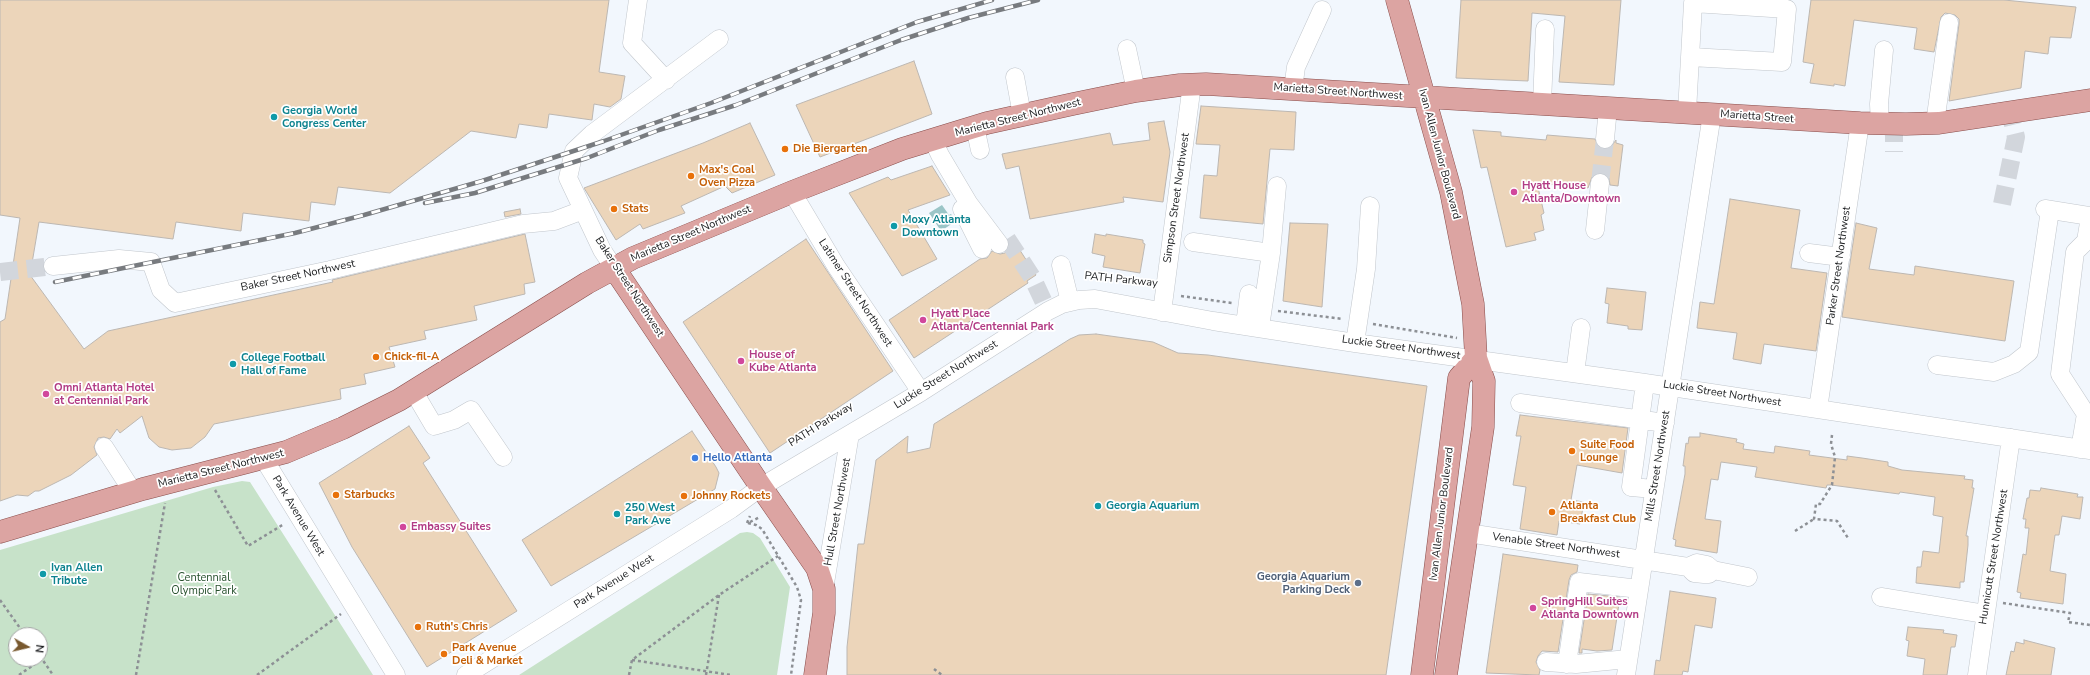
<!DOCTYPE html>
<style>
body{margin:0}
#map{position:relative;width:2090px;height:675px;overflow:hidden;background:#f2f7fd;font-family:"Nunito Sans",sans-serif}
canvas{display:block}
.north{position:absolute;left:8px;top:627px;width:40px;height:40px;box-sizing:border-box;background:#fff;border:1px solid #a4a5a5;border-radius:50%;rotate:98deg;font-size:11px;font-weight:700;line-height:16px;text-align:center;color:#1b1d1f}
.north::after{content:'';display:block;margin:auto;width:14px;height:18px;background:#78582e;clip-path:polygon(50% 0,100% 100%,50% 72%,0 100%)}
</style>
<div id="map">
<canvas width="2090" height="675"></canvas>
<div class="north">N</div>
</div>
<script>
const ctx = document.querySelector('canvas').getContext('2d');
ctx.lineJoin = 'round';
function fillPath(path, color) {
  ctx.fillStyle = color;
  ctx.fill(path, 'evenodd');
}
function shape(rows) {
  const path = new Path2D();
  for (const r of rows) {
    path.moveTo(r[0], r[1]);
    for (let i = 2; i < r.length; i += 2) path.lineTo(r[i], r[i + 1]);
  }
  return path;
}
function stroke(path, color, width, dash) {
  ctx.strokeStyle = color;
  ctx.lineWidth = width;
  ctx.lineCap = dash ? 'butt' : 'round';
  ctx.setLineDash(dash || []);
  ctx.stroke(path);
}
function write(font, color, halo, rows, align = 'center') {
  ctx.font = font + ' "Nunito Sans",sans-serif';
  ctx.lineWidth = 3.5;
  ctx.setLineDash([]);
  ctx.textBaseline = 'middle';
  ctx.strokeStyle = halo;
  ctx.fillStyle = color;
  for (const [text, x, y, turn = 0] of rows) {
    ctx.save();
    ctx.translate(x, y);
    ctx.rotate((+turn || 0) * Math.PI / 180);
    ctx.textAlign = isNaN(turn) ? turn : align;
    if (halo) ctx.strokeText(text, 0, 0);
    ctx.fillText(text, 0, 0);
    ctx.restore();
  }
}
fillPath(shape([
 [242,481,250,482,373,675,0,675,0,550,213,487],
 [16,635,40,635,40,659,16,659],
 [747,532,753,533,760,538,790,587,777,675,519,675,740,533]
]), '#c7e2c9');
fillPath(shape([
 [942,205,949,215,951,214,956,221,941,231,929,213]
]), '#9bc5c7');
const building = shape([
 [0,0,609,0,599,72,625,76,621,99,610,107,594,104,592,120,549,114,547,128,519,124,516,138,471,131,390,193,338,187,335,205,311,202,309,221,243,213,241,231,176,222,173,239,39,222,30,275,84,349,108,331,333,282,332,280,525,234,535,282,524,284,525,294,474,306,477,320,424,331,426,339,389,347,395,367,364,374,366,384,340,389,341,399,214,424,205,437,191,448,172,450,159,447,149,438,142,416,120,433,117,429,110,439,104,437,98,438,94,447,97,455,71,475,39,491,35,491,28,496,17,495,0,501,0,322,5,319,20,218,0,215,0,0],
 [1461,0,1621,0,1614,85,1559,82,1565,16,1532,13,1528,81,1456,78,1461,0],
 [1811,0,2004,0,2076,7,2071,38,2050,37,2048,54,2025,51,2021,88,1949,101,1959,24,1959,19,1955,15,1945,13,1941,17,1934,52,1914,49,1917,28,1854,20,1845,86,1834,84,1834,86,1810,83,1814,64,1803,62,1811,0],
 [914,61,932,114,820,157,796,105,914,61],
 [1201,106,1296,112,1294,150,1270,149,1263,224,1200,218,1204,175,1217,176,1220,145,1196,144,1201,106],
 [1164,121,1170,152,1163,202,1123,197,1124,202,1030,219,1019,166,1006,169,1002,154,1110,133,1113,145,1150,140,1148,123,1164,121],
 [750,123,775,175,732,193,725,186,681,206,685,213,643,229,640,224,616,240,584,188,703,143,750,123],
 [1473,130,1501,132,1501,136,1546,140,1547,135,1595,139,1599,147,1604,149,1610,148,1616,140,1616,143,1623,145,1618,186,1610,185,1609,178,1601,173,1592,177,1588,188,1537,183,1544,213,1541,215,1544,230,1534,233,1536,240,1506,247,1487,167,1481,168,1473,130],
 [932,166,950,195,908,210,937,259,902,276,849,193,888,177,891,180,932,166],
 [1730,199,1800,210,1791,268,1827,273,1816,351,1764,344,1761,364,1733,359,1737,333,1697,328,1700,302,1714,304,1730,199],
 [520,209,521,214,505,217,504,212,520,209],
 [1290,223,1328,224,1322,307,1283,301,1290,223],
 [1856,223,1877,228,1869,269,1914,275,1915,266,2014,281,2005,341,1842,317,1856,223],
 [1095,234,1106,236,1106,234,1143,240,1143,243,1145,244,1140,273,1103,267,1105,256,1092,253,1095,234],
 [1012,238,1036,275,1027,281,1028,283,914,358,889,320,980,259,987,258,992,251,1000,254,1005,253,1009,248,1009,240,1012,238],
 [806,239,893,371,770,453,683,322,806,239],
 [1607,288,1646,292,1642,330,1628,329,1628,326,1607,323,1609,304,1605,303,1607,288],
 [1096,334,1153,342,1178,353,1208,355,1427,386,1386,675,847,675,847,647,858,544,864,544,876,460,908,436,907,453,930,448,934,424,1070,339,1079,335,1096,334],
 [1520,415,1628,428,1622,473,1577,465,1571,500,1584,502,1580,524,1559,521,1557,535,1520,529,1526,487,1513,485,1521,436,1516,436,1520,415],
 [409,426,430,458,423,463,517,611,427,667,352,547,319,483,409,426],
 [692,431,716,467,719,473,715,489,551,586,522,540,692,431],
 [1700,433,1737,439,1736,442,1744,444,1743,449,1774,453,1775,446,1810,451,1809,455,1847,460,1847,456,1862,458,1888,462,1888,466,1902,470,1965,476,1964,479,1973,480,1972,488,1974,488,1966,536,1968,536,1968,545,1964,582,1960,582,1960,588,1916,583,1917,567,1921,567,1923,551,1939,553,1943,517,1933,515,1935,497,1900,492,1899,494,1831,485,1827,485,1826,488,1781,481,1755,477,1757,467,1721,462,1718,480,1711,479,1705,519,1721,521,1717,553,1675,546,1676,540,1673,539,1685,474,1685,466,1683,466,1686,443,1688,444,1689,437,1700,437,1700,433],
 [2041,488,2078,494,2077,497,2083,497,2080,519,2062,516,2059,535,2055,535,2050,571,2066,574,2063,604,2020,598,2021,593,2017,592,2023,554,2026,555,2029,528,2025,528,2026,519,2023,519,2027,498,2029,498,2030,490,2040,491,2041,488],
 [1503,554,1578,565,1577,572,1571,575,1569,580,1558,652,1542,651,1538,656,1536,662,1540,670,1539,675,1486,673,1503,554],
 [1670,591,1716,598,1712,628,1695,625,1688,672,1683,671,1682,675,1654,675,1656,660,1660,661,1670,591],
 [1588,594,1620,597,1612,650,1597,651,1582,649,1582,653,1579,653,1588,594],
 [1908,627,1944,630,1943,633,1957,635,1955,647,1951,647,1947,675,1923,675,1925,659,1907,656,1909,641,1906,640,1908,627],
 [2024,640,2055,648,2051,675,2006,675,2011,651,2014,652,2016,642,2024,644,2024,640]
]);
fillPath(building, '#ecd5ba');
stroke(building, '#bcb7b2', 1);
stroke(shape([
 [1894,124,1894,152],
 [1600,183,1605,139],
 [2002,204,2016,137,2010,112],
 [1007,239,1032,277,1048,311],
 [0,272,53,266]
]), '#d2d6dc', 18, [18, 9]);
const minor = shape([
 [638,0,632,43,666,80],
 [1127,49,1136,91],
 [1015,77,1022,115],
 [1293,89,1296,67,1322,10],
 [1542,104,1545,29],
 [1687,112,1693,3,1787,9,1782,62,1690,57],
 [1935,123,1949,23],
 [1880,124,1879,104,1884,50],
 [975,127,980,150],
 [1605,139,1608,108],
 [933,140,940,155,969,204,999,244],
 [792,192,836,266,921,392],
 [962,209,982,249],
 [2045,209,2090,216],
 [1595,230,1600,183],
 [1193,242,1271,253],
 [1809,253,1841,257],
 [1061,265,1070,302],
 [53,266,119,259,151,262,161,290,175,303,330,270,523,224,554,221,583,210],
 [614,268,602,250,568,178,574,151,592,134,719,39],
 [1162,312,1192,84],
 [1245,325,1249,294],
 [1260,327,1271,253,1277,186],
 [1355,343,1366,269,1370,206],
 [1937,365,1994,372,2014,364,2029,352,2050,210],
 [1575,373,1581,328],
 [1645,383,1631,487,1654,489],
 [414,392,434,426,454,420,471,410,503,457],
 [1520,403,1665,423],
 [1818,409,1860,123],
 [104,447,133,492],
 [2080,449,2086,414,2060,374,2075,252,2086,241,2090,217],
 [264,459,396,675],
 [1468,533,1688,567],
 [1713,570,1709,574,1704,574,1694,573,1688,567,1697,563,1707,565,1713,570,1748,577],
 [824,589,850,434],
 [1881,597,1985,614],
 [1546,662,1576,664,1628,659],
 [1567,664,1579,582,1639,589],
 [466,675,731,509,761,487,921,392,1048,311,1062,304,1079,300,1095,299,1213,321,1355,343,1645,383,2090,450],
 [1626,675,1712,114],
 [1977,675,2011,438]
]);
const major = shape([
 [1397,0,1451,192,1473,304,1476,358,1484,381,1483,427,1446,675],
 [614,268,761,487,817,568,824,589,824,613,815,675],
 [0,532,143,489,286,452,343,428,399,400,587,283,633,258,792,192,902,149,987,123,1073,104,1136,91,1180,85,1206,84,1860,123,1906,124,1939,123,2090,100],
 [1422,675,1459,378,1476,358]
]);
stroke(minor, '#c1c6cc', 19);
stroke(major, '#894e4c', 23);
stroke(shape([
 [1181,296,1232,303],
 [1278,311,1343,319],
 [1373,324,1457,338],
 [1832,435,1831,444,1835,457,1832,485,1820,504,1816,504,1814,519,1837,521,1848,538],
 [215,490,248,546,284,524],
 [750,522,760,517],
 [747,523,750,516],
 [748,523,756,525,762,529,797,587,801,600,791,675],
 [1795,531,1814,519],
 [0,600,25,635],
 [2003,603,2070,613,2068,622,2090,625],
 [40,656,53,675],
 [632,660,731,675],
 [934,669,942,675],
 [19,675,42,659],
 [136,675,165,503],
 [257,675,341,614],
 [629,675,632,660,719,595,778,556],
 [706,675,719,595]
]), '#8d9095', 2.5, [3, 3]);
stroke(minor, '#fff', 18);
stroke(major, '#dca4a2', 22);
const rail = shape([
 [425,203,475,193,587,158,659,130,736,105,901,40,968,18,1038,0],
 [55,282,295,233,364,215,482,181,604,141,711,103,917,22,992,0]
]);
stroke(rail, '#787b7f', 4.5);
stroke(rail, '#fff', 3, [9]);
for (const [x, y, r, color] of [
 [274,117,4,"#0f9aa8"],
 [785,149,4,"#e8710a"],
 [691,176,4,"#e8710a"],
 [1514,192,4,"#d1479c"],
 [614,209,4,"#e8710a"],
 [894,226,4,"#0f9aa8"],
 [923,320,4,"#d1479c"],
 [376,357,4,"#e8710a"],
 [741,361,4,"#d1479c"],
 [233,364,4,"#0f9aa8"],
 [46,394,4,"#d1479c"],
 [1572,451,4,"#e8710a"],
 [695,458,4,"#3f7fe0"],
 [336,495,4,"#e8710a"],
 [684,496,4,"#e8710a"],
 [1098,506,4,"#0f9aa8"],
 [1552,512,4,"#e8710a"],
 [617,514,4,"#0f9aa8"],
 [403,527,4,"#d1479c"],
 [43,574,4,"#0f9aa8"],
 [1358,583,4,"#5c6f8a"],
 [1533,608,4,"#d1479c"],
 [418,627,4,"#e8710a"],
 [444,654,4,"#e8710a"]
]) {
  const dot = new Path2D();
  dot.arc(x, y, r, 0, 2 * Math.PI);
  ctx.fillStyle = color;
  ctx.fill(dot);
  stroke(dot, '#fff', 1.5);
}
write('11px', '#1b1d1f', '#fff', [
 ["Marietta Street Northwest",1338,92,4],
 ["Marietta Street",1757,117,4],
 ["Marietta Street Northwest",1018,118,-14],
 ["Ivan Allen Junior Boulevard",1439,154,75],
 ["Simpson Street Northwest",1177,198,-82],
 ["Marietta Street Northwest",691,234,-23],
 ["Parker Street Northwest",1839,266,-82],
 ["Baker Street Northwest",298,276,-12],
 ["PATH Parkway",1121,280,6],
 ["Baker Street Northwest",629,287,57],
 ["Latimer Street Northwest",855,293,57],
 ["Luckie Street Northwest",1401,348,8],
 ["Luckie Street Northwest",946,375,-32],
 ["Luckie Street Northwest",1722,394,9],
 ["PATH Parkway",821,425,-32],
 ["Mills Street Northwest",1658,466,-81],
 ["Marietta Street Northwest",221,469,-14],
 ["Hull Street Northwest",838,512,-80],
 ["Ivan Allen Junior Boulevard",1442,514,-83],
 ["Park Avenue West",298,516,59],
 ["Venable Street Northwest",1556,546,8],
 ["Hunnicutt Street Northwest",1994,557,-81],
 ["Park Avenue West",614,582,-32]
]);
write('bold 11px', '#0d838f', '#fff', [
 ["Georgia World",282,111],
 ["Congress Center",282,124],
 ["Moxy Atlanta",902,220],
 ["Downtown",902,233],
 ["College Football",241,358],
 ["Hall of Fame",241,371],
 ["Georgia Aquarium",1106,506],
 ["250 West",625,508],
 ["Park Ave",625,521],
 ["Ivan Allen",51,568],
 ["Tribute",51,581]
], 'left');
write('bold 11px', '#c56008', '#fff', [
 ["Die Biergarten",793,149],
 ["Max's Coal",699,170],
 ["Oven Pizza",699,183],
 ["Stats",622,209],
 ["Chick-fil-A",384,357],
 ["Suite Food",1580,445],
 ["Lounge",1580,458],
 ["Starbucks",344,495],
 ["Johnny Rockets",692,496],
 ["Atlanta",1560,506],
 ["Breakfast Club",1560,519],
 ["Ruth's Chris",426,627],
 ["Park Avenue",452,648],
 ["Deli & Market",452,661]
], 'left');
write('bold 11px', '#b23c85', '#fff', [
 ["Hyatt House",1522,186],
 ["Atlanta/Downtown",1522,199],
 ["Hyatt Place",931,314],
 ["Atlanta/Centennial Park",931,327],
 ["House of",749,355],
 ["Kube Atlanta",749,368],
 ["Omni Atlanta Hotel",54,388],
 ["at Centennial Park",54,401],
 ["Embassy Suites",411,527],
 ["SpringHill Suites",1541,602],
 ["Atlanta Downtown",1541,615]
], 'left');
write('bold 11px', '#366cbe', '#fff', [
 ["Hello Atlanta",703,458]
], 'left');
write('bold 11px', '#4e5e75', '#fff', [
 ["Georgia Aquarium",1350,577],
 ["Parking Deck",1350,590]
], 'right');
write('11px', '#27502d', '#fff', [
 ["Centennial",204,578],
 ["Olympic Park",204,591]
]);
</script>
